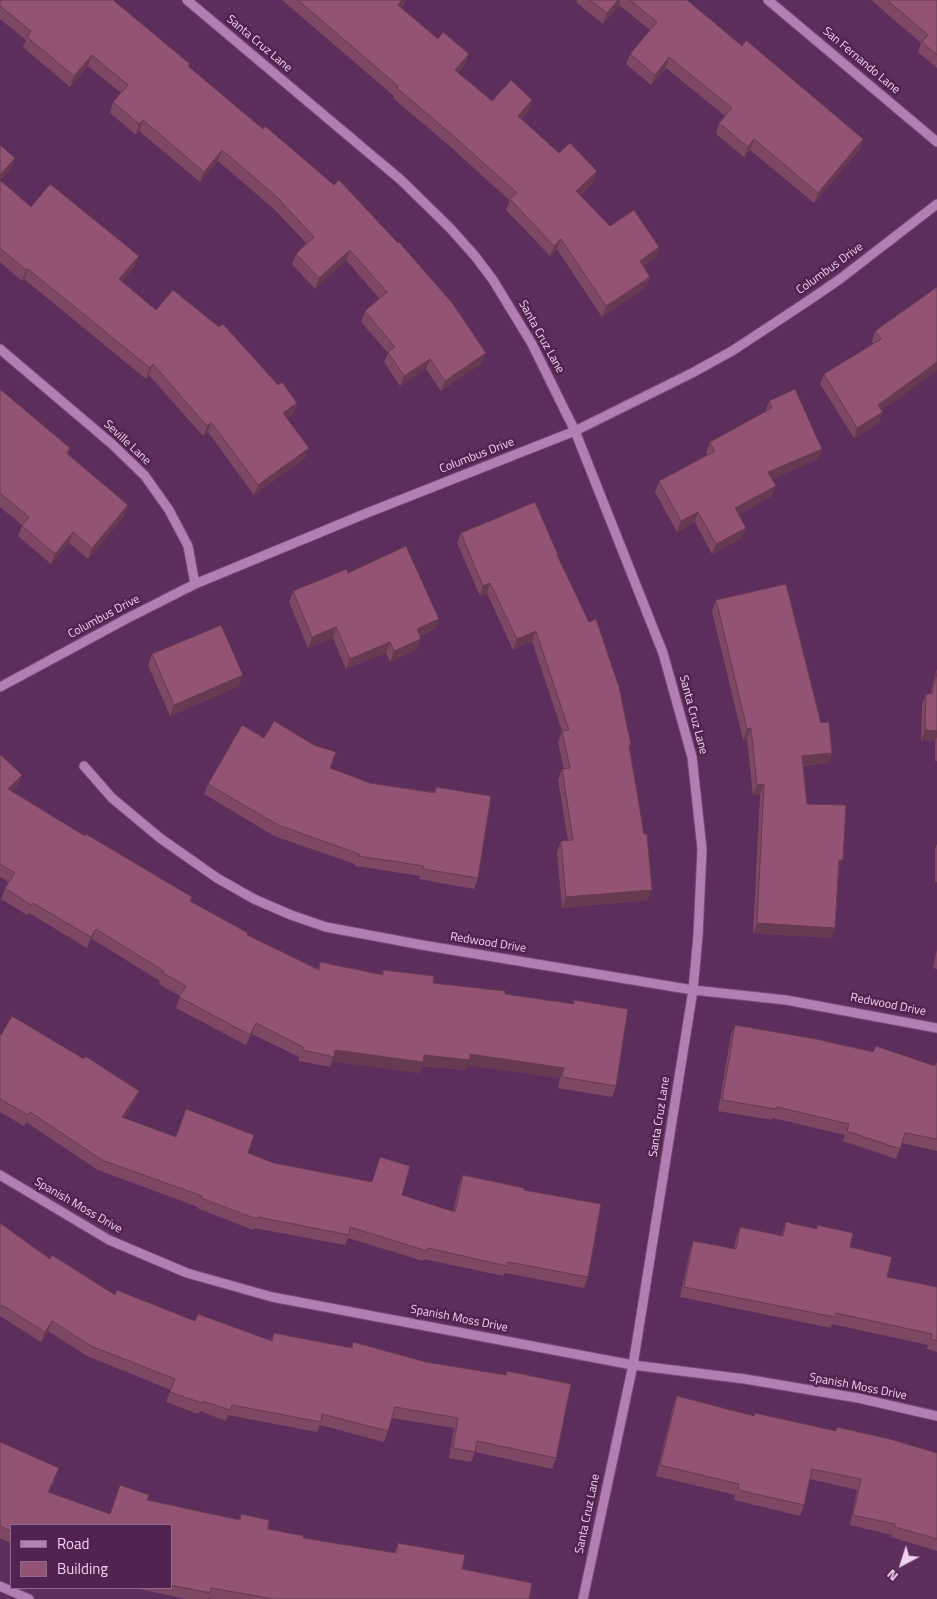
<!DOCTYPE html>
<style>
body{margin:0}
#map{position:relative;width:937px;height:1599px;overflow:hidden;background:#5d2e5c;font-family:"Titillium Web",sans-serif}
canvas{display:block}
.legend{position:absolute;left:10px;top:1524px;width:162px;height:65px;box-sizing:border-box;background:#522351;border:1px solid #91698f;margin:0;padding:6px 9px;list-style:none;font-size:15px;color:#efd2ed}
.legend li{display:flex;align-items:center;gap:10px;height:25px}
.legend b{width:25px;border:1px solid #91698f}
.north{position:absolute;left:877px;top:1539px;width:50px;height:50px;-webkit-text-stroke:4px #522351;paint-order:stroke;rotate:220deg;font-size:14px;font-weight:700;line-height:20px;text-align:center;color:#efd2ed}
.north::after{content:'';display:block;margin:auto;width:18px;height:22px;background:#efd2ed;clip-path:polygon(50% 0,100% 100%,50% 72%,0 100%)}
</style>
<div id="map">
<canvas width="937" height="1599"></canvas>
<ul class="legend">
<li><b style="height:6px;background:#b37eb1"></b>Road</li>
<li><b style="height:14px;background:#935374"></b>Building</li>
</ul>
<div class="north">N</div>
</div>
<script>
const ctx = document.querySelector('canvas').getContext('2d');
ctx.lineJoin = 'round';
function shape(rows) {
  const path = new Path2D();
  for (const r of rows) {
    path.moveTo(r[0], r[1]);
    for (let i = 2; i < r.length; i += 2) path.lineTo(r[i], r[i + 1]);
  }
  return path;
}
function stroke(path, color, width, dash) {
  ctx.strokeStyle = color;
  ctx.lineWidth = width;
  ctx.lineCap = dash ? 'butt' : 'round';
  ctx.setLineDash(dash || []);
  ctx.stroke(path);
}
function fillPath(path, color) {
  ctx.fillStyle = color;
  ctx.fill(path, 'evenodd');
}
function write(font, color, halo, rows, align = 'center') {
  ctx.font = font + ' "Titillium Web",sans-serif';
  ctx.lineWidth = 5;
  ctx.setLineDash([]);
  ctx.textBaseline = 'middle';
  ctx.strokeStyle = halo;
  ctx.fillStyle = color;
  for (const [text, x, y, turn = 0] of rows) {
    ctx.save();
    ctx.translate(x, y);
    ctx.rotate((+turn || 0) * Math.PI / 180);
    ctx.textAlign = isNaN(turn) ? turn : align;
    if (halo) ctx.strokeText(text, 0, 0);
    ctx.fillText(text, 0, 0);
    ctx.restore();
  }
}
const minor = shape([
 [187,0,401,180,450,228,475,256,493,280,532,344,575,431,663,653,692,757,702,849,698,936,693,990,633,1365,583,1599],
 [768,0,937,142],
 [0,349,112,444,145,476,169,510,188,546,195,584],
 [0,687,128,618,195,584,367,513,575,431,692,373,732,351,808,301,840,279,937,204],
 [84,766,112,798,160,838,217,878,254,899,291,915,326,927,422,945,693,990,786,1000,937,1028],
 [0,1175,109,1240,187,1273,272,1297,633,1365,745,1379,858,1398,937,1416],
 [0,1586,29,1599]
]);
stroke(minor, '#754c75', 11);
stroke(minor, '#b37eb1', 9);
fillPath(shape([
 [0,0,190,64,189,67,482,363,441,391,426,369,400,386,384,362,388,353,361,322,365,311,379,298,346,260,315,289,292,264,296,254,306,243,274,209,218,161,200,182,139,131,136,135,110,113,113,102,121,93,88,66,70,87,23,47,26,40,0,19],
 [282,0,407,0,401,8,438,39,469,54,465,64,458,73,492,101,532,100,529,110,521,119,559,153,597,171,593,182,580,195,610,226,659,247,656,258,643,266,650,277,646,287,602,317,557,249,550,256,506,210,510,201,453,149,393,98,394,96],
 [577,0,687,0,742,46,863,139,859,150,814,203,750,150,744,157,716,134,719,123,725,116,666,68,651,85,626,64,630,54,650,30,619,5,603,24,576,2],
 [871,0,937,0,937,68,918,52,921,43],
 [0,145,15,158,11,168,0,181,31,207,135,266,122,282,156,310,278,385,297,403,293,414,287,418,305,458,254,495,208,432,203,436,149,375,146,379,24,279,22,281,0,262],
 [937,287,937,370,882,410,879,423,854,438,820,384,824,374,873,344,872,342,875,331],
 [0,389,70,448,68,454,128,505,124,516,88,559,69,543,51,564,18,536,22,525,0,507],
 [769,401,822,449,818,459,772,479,772,496,739,515,742,538,712,554,695,522,677,532,655,492,659,481,707,455,706,453,710,442,765,412],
 [461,533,558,555,557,557,630,749,648,900,562,908,557,852,561,841,568,840,558,780,562,769,564,769,558,742,562,731,532,641,513,650,487,593,480,596,457,543],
 [348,573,435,629,420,636,417,649,390,662,386,653,346,669,333,638,308,648,289,602,293,591],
 [716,600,821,723,832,753,829,763,803,766,807,804,839,871,832,938,753,933,760,795,753,795,747,739,743,740,712,611],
 [152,654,239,686,170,716,148,665],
 [937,669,937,761,935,761,935,741,921,741,922,704,926,694,930,694],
 [264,738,330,768,370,783,434,792,436,787,478,878,474,889,419,879,420,876,355,866,355,864,274,836,204,794,208,784],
 [0,754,18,785,12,791,190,902,248,935,318,969,320,962,382,974,383,970,433,983,505,994,573,1004,574,1000,616,1086,612,1097,558,1088,560,1078,468,1065,466,1070,422,1066,419,1073,332,1061,330,1067,299,1061,299,1057,252,1034,246,1045,176,1008,180,996,159,984,160,981,92,939,87,948,29,913,27,915,1,899,5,888,9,882,0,877],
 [937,844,937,882,935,882,935,848],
 [937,949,937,969,933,968],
 [735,1025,934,1066,936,1062,937,1063,937,1151,902,1143,896,1159,843,1141,845,1135,773,1118,772,1120,718,1111,731,1035],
 [0,1034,84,1059,139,1091,135,1101,124,1118,176,1137,248,1153,274,1163,372,1182,380,1157,402,1195,453,1212,459,1185,463,1175,524,1190,588,1277,584,1288,505,1273,503,1276,424,1259,423,1261,348,1238,345,1245,254,1228,253,1230,197,1208,198,1207,98,1170,26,1122,24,1126,0,1112],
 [786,1222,816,1229,817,1225,850,1247,887,1277,937,1287,937,1352,927,1349,928,1345,832,1324,831,1328,680,1297,690,1251,693,1241,734,1249,736,1238,740,1227,781,1236],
 [0,1223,50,1259,115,1295,195,1321,271,1340,274,1333,351,1348,353,1342,426,1362,506,1375,507,1371,556,1458,552,1469,475,1452,471,1462,449,1458,454,1428,392,1418,384,1442,320,1425,317,1432,228,1415,226,1421,200,1411,198,1414,166,1402,171,1390,87,1356,48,1331,41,1342,0,1316],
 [677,1396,754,1416,836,1431,837,1427,937,1453,937,1551,891,1537,892,1535,850,1525,857,1490,810,1479,804,1505,800,1516,734,1500,735,1495,656,1476,673,1407],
 [0,1442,55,1479,49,1492,110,1514,147,1500,239,1520,241,1514,268,1529,303,1538,394,1553,398,1543,462,1569,529,1599,212,1599,208,1598,208,1599,185,1599,140,1589,136,1588,171,1588,171,1525,11,1525,11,1543,0,1538]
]), '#7e4764');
fillPath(shape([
 [402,0,407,0,394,16,398,5],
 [618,0,620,0,619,5,603,24,607,13],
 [469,54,465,64,451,81,455,70],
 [92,55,88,66,70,87,74,76],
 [669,57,666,68,651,85,655,75],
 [532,100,529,110,514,126,518,116],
 [143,120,139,131,136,135,139,124],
 [754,139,750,150,744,157,748,147],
 [863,139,859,150,814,203,818,193],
 [222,150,218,161,200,182,204,172],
 [15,158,11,168,0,181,0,175],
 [597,171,593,182,573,201,576,191],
 [561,239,557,249,550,256,554,246],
 [659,247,656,258,636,271,640,261],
 [350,250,346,260,315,289,319,278],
 [139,256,135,266,116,290,119,279],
 [28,269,24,279,22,281,26,270],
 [650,277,646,287,602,317,606,306],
 [486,353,482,363,441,391,445,381],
 [430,359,426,369,400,386,404,376],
 [937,362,937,370,875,415,878,405],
 [153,364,149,375,146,379,150,368],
 [297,403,293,414,279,424,283,413],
 [883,412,879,423,854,438,857,428],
 [211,422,208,432,203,436,207,426],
 [309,448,305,458,254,495,258,485],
 [822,449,818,459,764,483,768,472],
 [776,486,772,496,732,519,735,508],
 [128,505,124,516,88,559,92,548],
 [698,512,695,522,677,532,681,521],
 [746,528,742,538,712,554,716,544],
 [73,532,69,543,51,564,55,554],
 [490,583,487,593,480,596,483,586],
 [439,619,435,629,413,639,417,629],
 [336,627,333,638,308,648,312,637],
 [536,631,532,641,513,650,517,639],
 [421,639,417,649,390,662,394,651],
 [390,642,386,653,346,669,350,659],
 [243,675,239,686,170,716,174,705],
 [751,728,747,739,743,740,747,729],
 [925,730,937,731,937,737,935,741,921,741],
 [832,753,829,763,798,766,802,756],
 [22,775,18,785,4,799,8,789],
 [764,784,760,795,753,795,757,785],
 [839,860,843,860,839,871,835,871],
 [652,890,648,900,562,908,566,897],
 [757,923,835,928,832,938,753,933],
 [96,929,92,939,87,948,91,937],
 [256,1023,252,1034,246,1045,250,1035],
 [335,1050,424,1055,470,1054,564,1068,560,1078,468,1065,466,1070,422,1066,419,1073,332,1061],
 [139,1091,135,1101,118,1128,122,1117],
 [52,1321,48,1331,41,1342,45,1332]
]), '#673a51');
const building = shape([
 [0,0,113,0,190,64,188,66,263,129,265,126,334,185,339,180,398,243,399,242,453,304,486,353,445,381,430,359,404,376,388,352,395,347,365,311,387,292,350,250,319,278,296,254,314,237,278,198,222,150,204,172,143,120,139,124,113,102,128,85,92,55,74,76,27,37,31,31,0,6,0,0],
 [298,0,402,0,398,5,438,39,443,32,469,54,455,70,492,101,511,80,532,100,518,116,559,153,570,143,597,171,576,191,610,226,634,210,659,247,640,261,650,277,606,306,561,239,554,246,510,199,517,193,457,139,397,88,398,86,298,0],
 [590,0,618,0,607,13,590,0],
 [630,0,687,0,742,46,746,40,863,139,818,193,754,139,748,147,719,123,732,108,669,57,655,75,630,54,657,22,630,0],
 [887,0,937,0,937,55,922,42,928,35,887,0],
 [0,145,15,158,0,175,0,145],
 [0,180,31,207,50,184,139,256,119,279,156,310,173,290,219,327,223,324,278,385,282,382,297,403,283,413,309,448,258,485,211,422,207,426,153,364,150,368,28,269,26,270,0,248,0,180],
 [937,287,937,362,878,405,883,412,857,428,824,374,881,339,875,331,937,287],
 [0,389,70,448,66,453,128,505,92,548,73,532,55,554,22,526,29,517,0,493,0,389],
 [795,389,822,449,768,472,776,486,735,508,746,528,716,544,698,512,681,521,659,481,715,451,710,442,772,408,769,401,795,389],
 [535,502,558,555,557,555,589,622,596,619,619,687,631,745,629,745,644,834,647,834,652,890,566,897,561,841,573,840,562,769,570,768,562,731,569,730,536,631,517,639,490,583,483,586,461,533,535,502],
 [406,546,439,619,417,629,421,639,394,651,390,642,350,659,336,627,312,637,293,591,347,569,348,573,406,546],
 [786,584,821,723,829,722,832,753,802,756,807,804,846,805,843,860,839,860,835,928,757,923,764,784,757,785,751,728,747,729,716,600,786,584],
 [221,625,243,675,174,705,152,654,221,625],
 [937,673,937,731,925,730,926,694,932,694,937,673],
 [274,721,314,745,336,752,330,768,370,783,435,793,436,787,491,796,478,878,423,869,424,866,359,856,359,854,278,825,208,784,242,725,264,738,274,721],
 [0,754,22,775,8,789,85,836,86,834,192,897,190,901,248,933,247,935,319,970,320,962,383,975,383,970,434,976,433,983,505,991,505,994,574,1004,574,1000,628,1009,616,1086,562,1077,564,1068,470,1054,470,1060,424,1055,423,1062,335,1050,334,1057,303,1050,303,1047,256,1023,250,1035,179,997,186,986,163,973,164,971,96,929,91,937,33,903,31,905,5,888,15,873,0,864,0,754],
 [12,1016,84,1059,85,1056,139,1091,122,1117,176,1137,186,1109,254,1135,248,1153,274,1163,372,1182,380,1157,410,1166,402,1195,455,1212,463,1175,524,1188,524,1190,601,1204,588,1277,508,1262,507,1266,428,1248,427,1251,350,1227,349,1235,258,1217,257,1219,201,1198,202,1196,102,1160,30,1112,28,1115,0,1099,0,1034,1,1035,12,1016],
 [735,1025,816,1039,873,1052,876,1046,935,1066,936,1062,937,1063,937,1139,905,1133,900,1149,847,1131,849,1124,777,1107,776,1109,722,1100,735,1025],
 [786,1222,817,1229,817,1225,853,1233,850,1247,892,1257,887,1277,937,1287,937,1341,931,1339,932,1334,836,1313,835,1317,684,1287,693,1241,736,1249,740,1227,783,1236,786,1222],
 [0,1223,50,1259,52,1255,115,1295,117,1290,195,1321,198,1314,272,1341,274,1333,352,1348,353,1342,426,1362,506,1375,507,1371,571,1384,556,1458,477,1441,475,1452,453,1448,458,1418,395,1407,388,1431,322,1414,321,1422,232,1405,230,1410,203,1401,202,1403,170,1392,175,1379,91,1346,52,1321,45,1332,2,1305,0,1307,0,1223],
 [677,1396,754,1416,755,1413,836,1431,837,1427,890,1439,937,1453,937,1539,895,1527,895,1524,853,1515,861,1479,812,1469,804,1505,738,1490,739,1484,660,1465,677,1396],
 [0,1442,59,1468,48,1492,110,1514,120,1485,149,1495,147,1500,240,1520,241,1514,269,1520,268,1529,304,1536,303,1538,396,1553,398,1543,465,1555,462,1569,532,1583,529,1599,274,1599,211,1588,210,1593,171,1585,171,1525,11,1525,11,1531,0,1526,0,1442]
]);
fillPath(building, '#935374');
stroke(building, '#673a51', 1);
write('12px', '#efd2ed', '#522351', [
 ["Santa Cruz Lane",259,44,40],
 ["San Fernando Lane",861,61,40],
 ["Columbus Drive",830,269,-36],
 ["Santa Cruz Lane",541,337,61],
 ["Seville Lane",127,443,43],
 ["Columbus Drive",477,456,-21],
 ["Columbus Drive",104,617,-28],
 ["Santa Cruz Lane",693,715,75],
 ["Redwood Drive",488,943,9],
 ["Redwood Drive",888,1005,11],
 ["Santa Cruz Lane",660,1117,-81],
 ["Spanish Moss Drive",78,1206,30],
 ["Spanish Moss Drive",459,1319,11],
 ["Spanish Moss Drive",858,1387,11],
 ["Santa Cruz Lane",588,1514,-78]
]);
</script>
